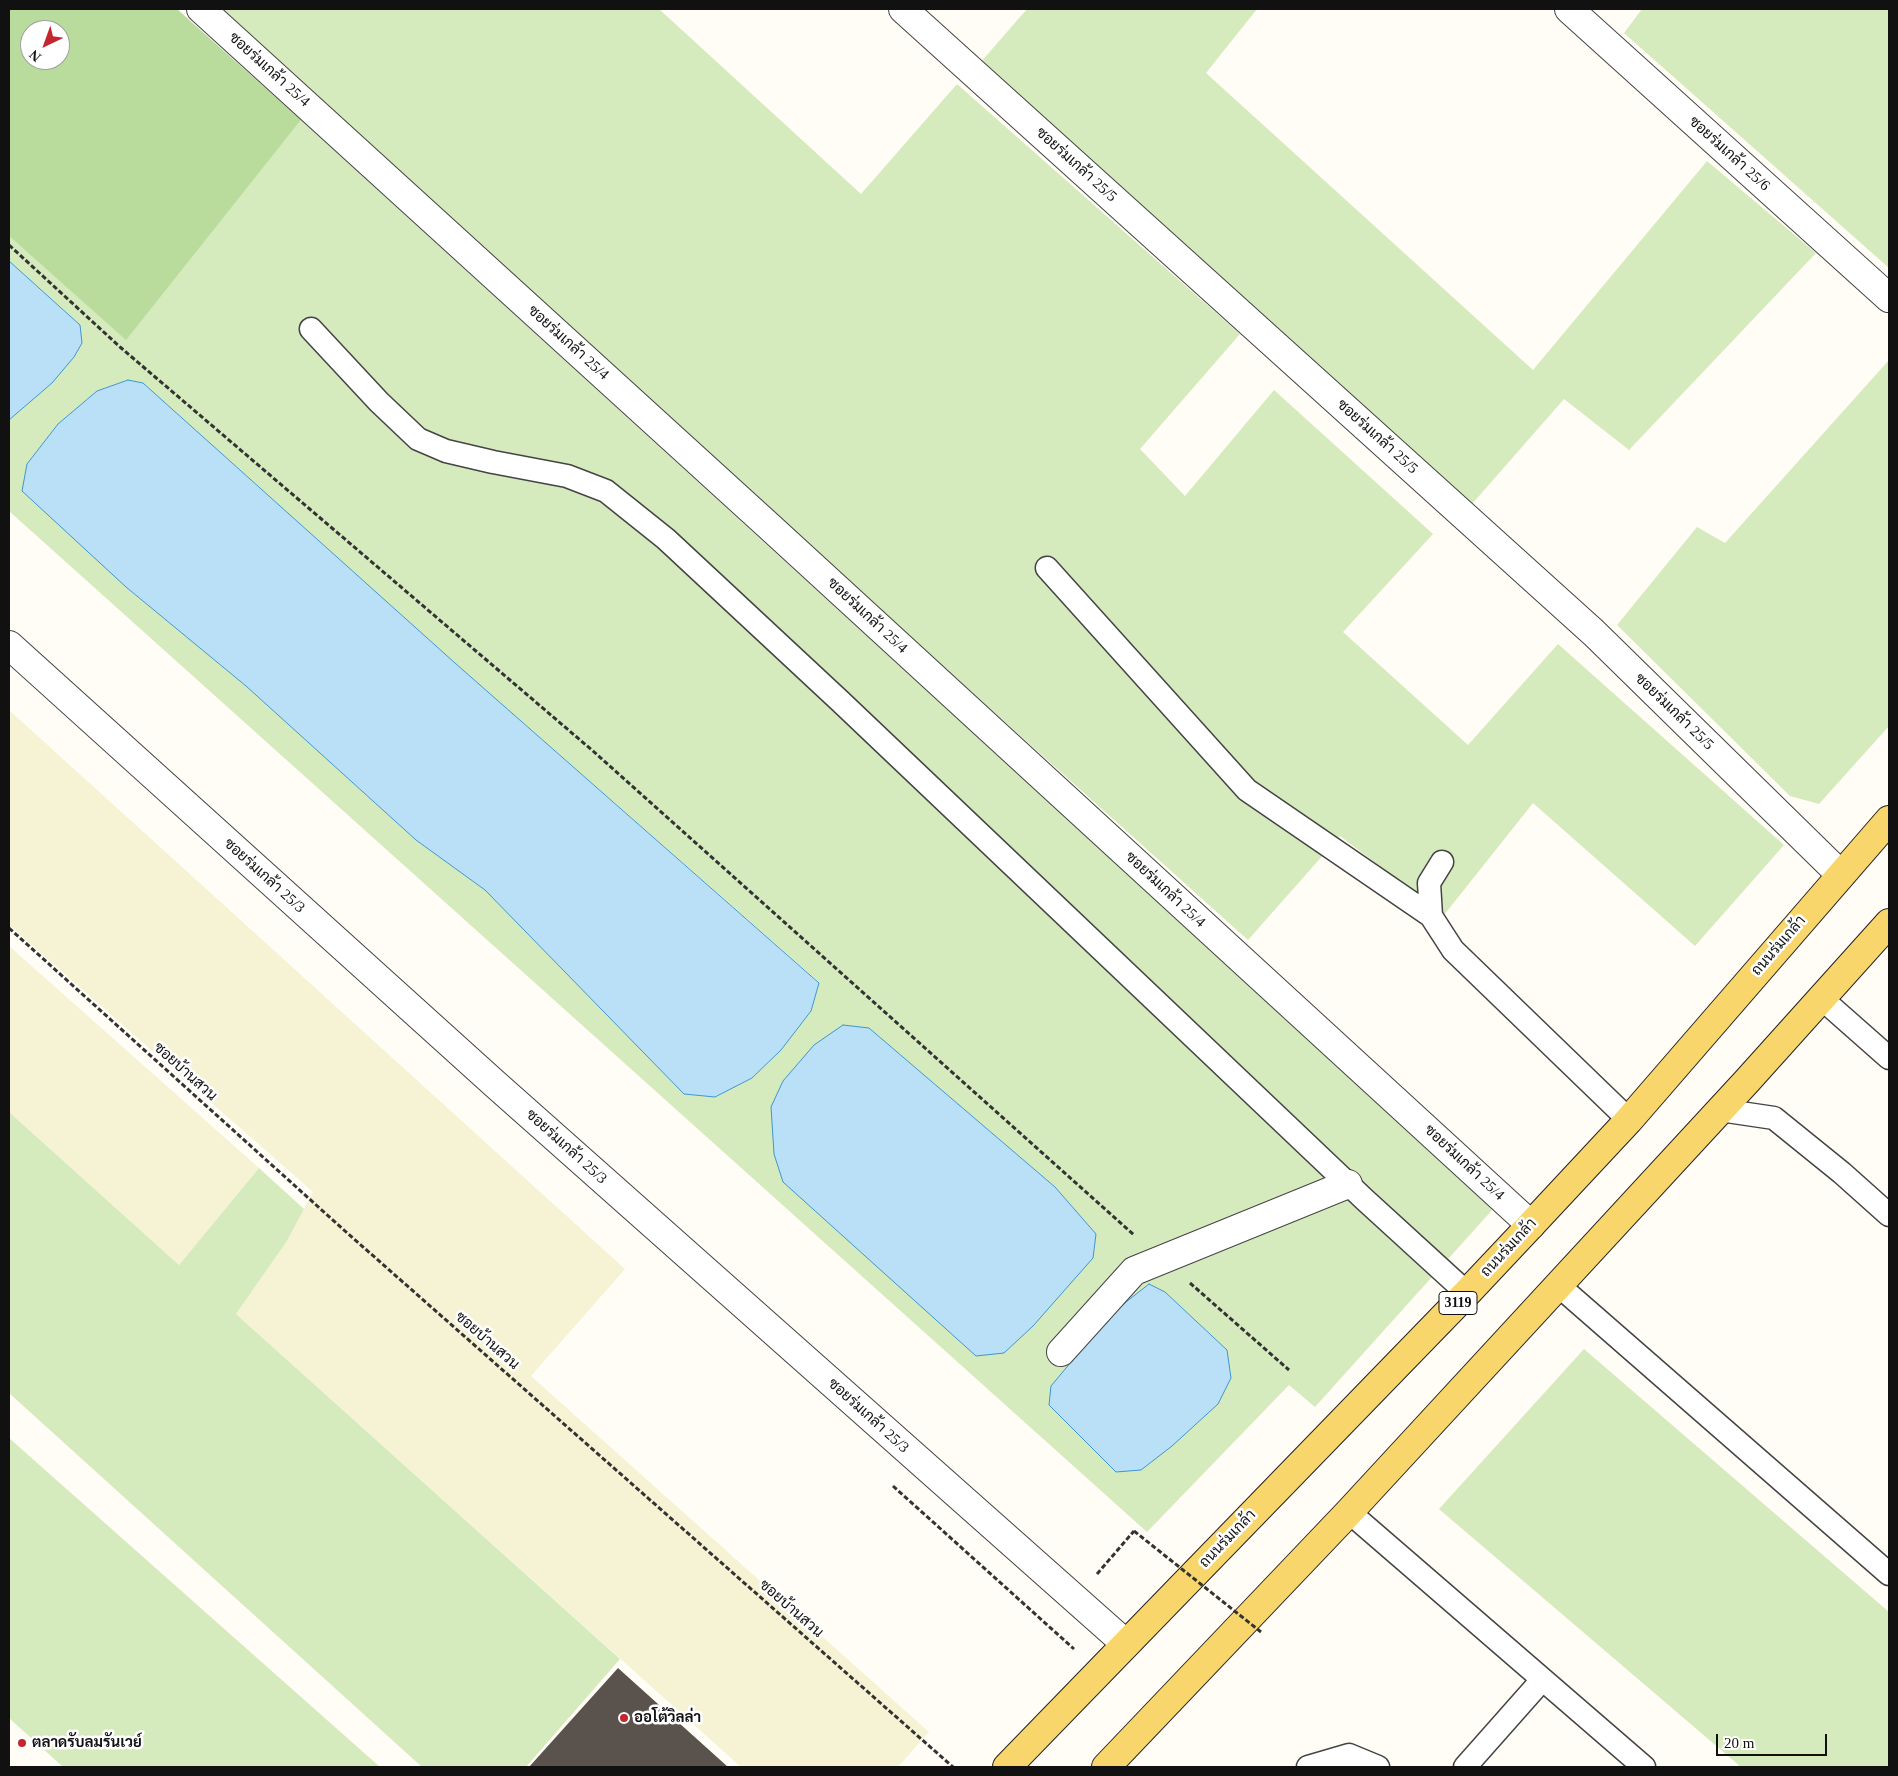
<!DOCTYPE html>
<meta charset="utf-8">
<style>
body{margin:0}
#map{position:relative;width:1898px;height:1776px;overflow:hidden;background:#fffdf5;font-family:"Times New Roman",serif}
canvas{display:block}
.frame{position:absolute;inset:0;border:10px solid #111;pointer-events:none}
.north{position:absolute;left:20px;top:20px;width:50px;height:50px;box-sizing:border-box;background:#fff;border:1px solid #a0a0a0;border-radius:50%;rotate:222deg;font-size:14px;font-weight:700;line-height:20px;text-align:center;color:#111}
.north::after{content:'';display:block;margin:auto;width:18px;height:22px;background:#c4262e;clip-path:polygon(50% 0,100% 100%,50% 72%,0 100%)}
.scale{position:absolute;left:1716px;top:1734px;width:111px;height:22px;box-sizing:border-box;border:2px solid #111;border-top:0;padding-left:6px;font-size:15px;line-height:18px;white-space:nowrap;color:#111;-webkit-text-stroke:4px #fff;paint-order:stroke}
</style>
<div id="map">
<canvas width="1898" height="1776"></canvas>
<div class="frame"></div>
<div class="north">N</div>
<div class="scale">20 m</div>
</div>
<script>
const ctx = document.querySelector('canvas').getContext('2d');
ctx.lineJoin = 'round';
function fillPath(path, color) {
  ctx.fillStyle = color;
  ctx.fill(path, 'evenodd');
}
function shape(rows) {
  const path = new Path2D();
  for (const r of rows) {
    path.moveTo(r[0], r[1]);
    for (let i = 2; i < r.length; i += 2) path.lineTo(r[i], r[i + 1]);
  }
  return path;
}
function stroke(path, color, width, dash) {
  ctx.strokeStyle = color;
  ctx.lineWidth = width;
  ctx.lineCap = dash ? 'butt' : 'round';
  ctx.setLineDash(dash || []);
  ctx.stroke(path);
}
function write(font, color, halo, rows, align = 'center') {
  ctx.font = font + ' "Times New Roman",Sarabun,serif';
  ctx.lineWidth = 5;
  ctx.setLineDash([]);
  ctx.textBaseline = 'middle';
  ctx.strokeStyle = halo;
  ctx.fillStyle = color;
  for (const [text, x, y, turn = 0] of rows) {
    ctx.save();
    ctx.translate(x, y);
    ctx.rotate((+turn || 0) * Math.PI / 180);
    ctx.textAlign = isNaN(turn) ? turn : align;
    if (halo) ctx.strokeText(text, 0, 0);
    ctx.fillText(text, 0, 0);
    ctx.restore();
  }
}
fillPath(shape([
 [9,710,625,1269,531,1376,929,1732,898,1767,741,1767,236,1314,287,1241,313,1192,9,925],
 [9,946,259,1168,179,1265,9,1112]
]), '#f6f3d4');
fillPath(shape([
 [223,9,659,9,861,194,957,84,1240,334,1140,449,1185,496,1274,390,1433,534,1343,632,1468,745,1558,644,1784,845,1695,946,1533,803,1444,915,1340,836,1248,940,802,540],
 [1027,9,1257,9,1206,73,1533,370,1707,161,1816,253,1629,450,1564,399,1472,504,980,63],
 [1642,9,1889,9,1889,268,1624,33],
 [301,120,1494,1208,1315,1407,1289,1385,1147,1532,9,511,9,420,52,383,80,325,9,261,9,236,126,339],
 [128,380,143,383,455,663,819,982,811,1011,781,1050,752,1078,715,1097,684,1093,485,890,416,840,246,686,126,587,27,464,58,424,97,391],
 [869,1028,1055,1187,1096,1234],
 [1165,1292,1227,1350,1112,1313],
 [1889,360,1889,726,1819,804,1790,796,1617,625,1697,527,1725,543],
 [9,1112,179,1265,259,1168,304,1209,287,1241,236,1314,620,1659,526,1767,422,1767,9,1393],
 [1584,1349,1889,1612,1889,1767,1741,1767,1439,1509],
 [9,1438,380,1767,63,1767,9,1718]
]), '#d5ebbd');
fillPath(shape([
 [9,9,177,9,301,120,126,340,9,236],
 [30,30,60,30,60,60,30,60]
]), '#b9dc9c');
const water = shape([
 [9,261,80,325,82,343,74,357,52,383,9,420,9,261],
 [128,380,143,383,455,663,819,983,811,1011,781,1050,752,1078,715,1097,684,1094,485,890,416,840,246,686,126,587,22,491,27,464,58,424,97,391,128,380],
 [843,1025,869,1028,1055,1187,1096,1234,1093,1258,1033,1326,1004,1353,976,1356,783,1182,774,1154,771,1107,783,1081,814,1045,843,1025],
 [1149,1284,1165,1292,1227,1350,1231,1378,1218,1404,1172,1446,1141,1470,1116,1472,1049,1405,1051,1386,1112,1313,1149,1284]
]);
fillPath(water, '#b9e0f7');
stroke(water, '#3f96cf', 1);
fillPath(shape([
 [618,1668,728,1767,529,1767]
]), '#5a524d');
const service = shape([
 [311,329,379,402,418,439,446,451,493,462,567,476,606,491,666,539,840,701,1364,1199,1467,1293],
 [1047,568,1247,790,1431,916],
 [1442,862,1429,883,1431,916,1453,950,1629,1120],
 [1821,998,1889,1058],
 [1720,1110,1774,1118,1842,1173,1889,1215],
 [1558,1285,1889,1574],
 [1349,1512,1644,1767],
 [1308,1767,1349,1755,1378,1767],
 [1465,1767,1542,1680]
]);
const minor = shape([
 [201,9,771,528,1531,1225],
 [903,9,1594,633,1841,875],
 [1569,9,1889,298],
 [9,645,495,1084,1126,1644],
 [1061,1352,1134,1271,1348,1184]
]);
const primary = shape([
 [1007,1767,1467,1293,1531,1225,1629,1120,1889,820],
 [1106,1767,1349,1512,1747,1081,1889,923]
]);
stroke(service, '#444', 25);
stroke(minor, '#444', 30);
stroke(primary, '#222', 30);
stroke(shape([
 [9,245,120,347,593,751,1134,1235],
 [9,928,345,1231,953,1767],
 [1190,1283,1289,1370],
 [893,1486,1074,1649],
 [1097,1574,1134,1531]
]), '#333', 3, [5, 2.5]);
stroke(service, '#fff', 22);
stroke(minor, '#fff', 28);
stroke(primary, '#f9d66b', 28);
stroke(shape([
 [1134,1531,1261,1632]
]), '#333', 3, [5, 2.5]);
for (const [x, y, r, color] of [
 [624,1718,5,"#c4262e"],
 [22,1743,5,"#c4262e"]
]) {
  const dot = new Path2D();
  dot.arc(x, y, r, 0, 2 * Math.PI);
  ctx.fillStyle = color;
  ctx.fill(dot);
  stroke(dot, '#fff', 2);
}
for (const [x, y, w] of [
 [1458,1303,38]
]) {
  const box = new Path2D();
  box.roundRect(x - w / 2, y - 11.5, w, 23, 4);
  ctx.fillStyle = '#fff';
  ctx.fill(box);
  stroke(box, '#111', 1);
}
write('bold 14px', '#111', null, [
 ["3119",1458,1303]
]);
write('15px', '#111', '#fff', [
 ["ซอยร่มเกล้า 25/4",269,70,42],
 ["ซอยร่มเกล้า 25/6",1729,154,42],
 ["ซอยร่มเกล้า 25/5",1076,165,42],
 ["ซอยร่มเกล้า 25/4",568,343,42],
 ["ซอยร่มเกล้า 25/5",1377,437,42],
 ["ซอยร่มเกล้า 25/4",867,616,43],
 ["ซอยร่มเกล้า 25/5",1674,712,44],
 ["ซอยร่มเกล้า 25/3",264,876,42],
 ["ซอยร่มเกล้า 25/4",1165,890,43],
 ["ถนนร่มเกล้า",1779,946,-49],
 ["ซอยบ้านสวน",185,1072,42],
 ["ซอยร่มเกล้า 25/3",566,1147,42],
 ["ซอยร่มเกล้า 25/4",1464,1163,43],
 ["ถนนร่มเกล้า",1509,1248,-47],
 ["ซอยบ้านสวน",487,1341,41],
 ["ซอยร่มเกล้า 25/3",868,1416,42],
 ["ถนนร่มเกล้า",1228,1539,-46],
 ["ซอยบ้านสวน",791,1609,41]
]);
write('bold 15px', '#111', '#fff', [
 ["ออโต้วิลล่า",634,1718],
 ["ตลาดรับลมรันเวย์",32,1743]
], 'left');
</script>
